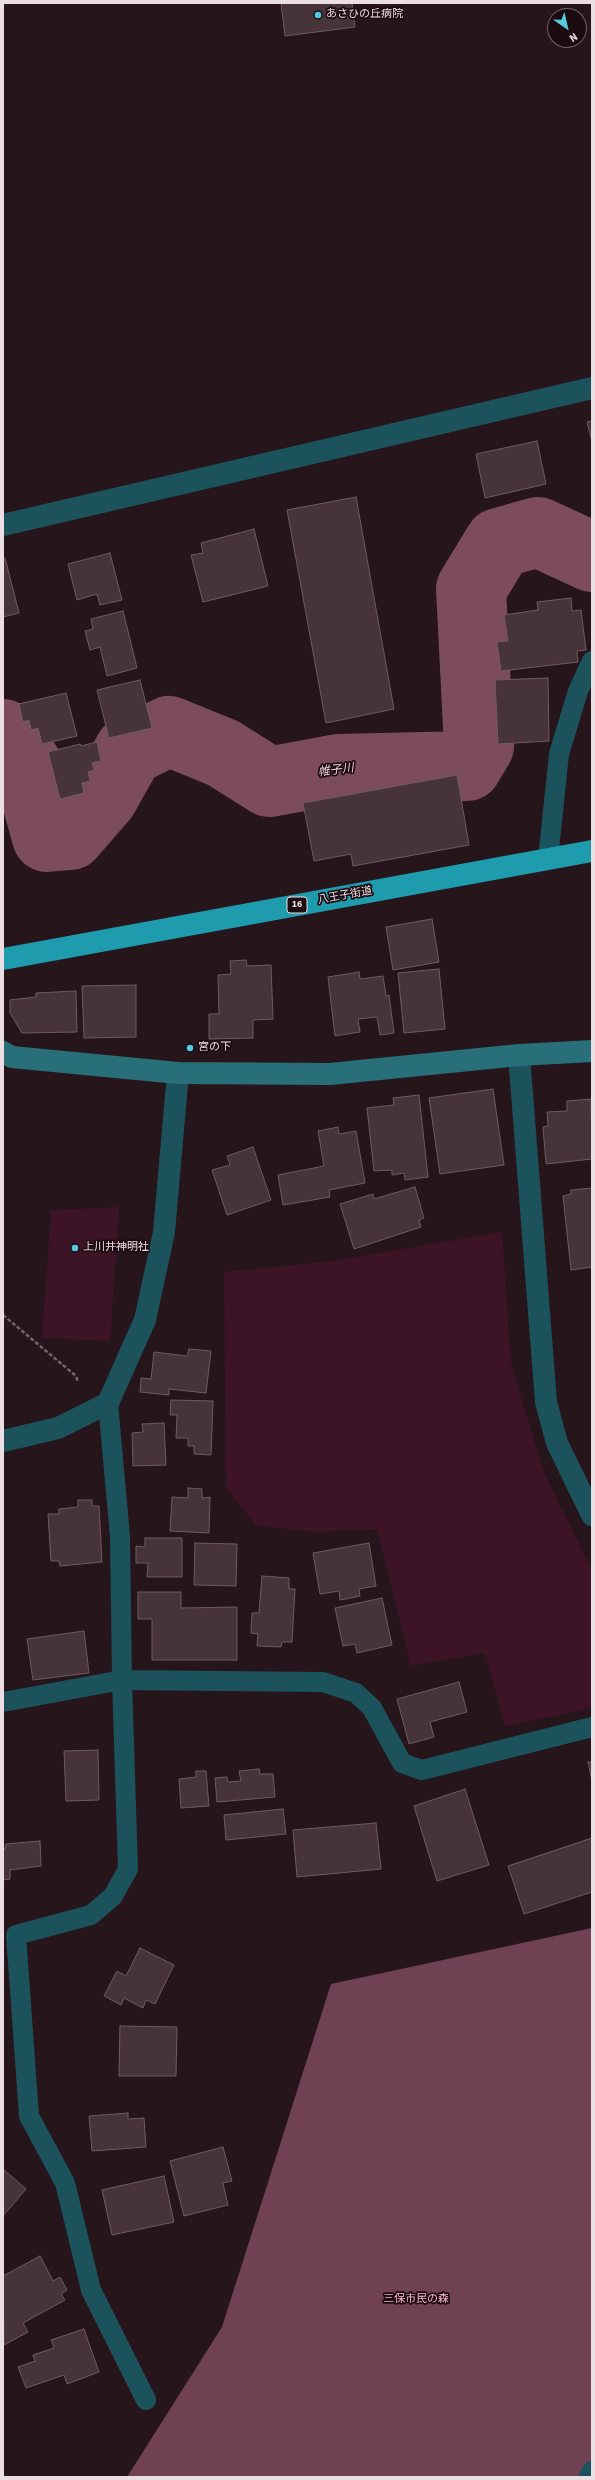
<!DOCTYPE html>
<meta charset="utf-8">
<style>
body{margin:0}
#map{position:relative;width:595px;height:2480px;overflow:hidden;background:#26151b;font-family:"Source Sans 3",sans-serif}
canvas{display:block}
.frame{position:absolute;inset:0;border:4px solid #ecdfe3;pointer-events:none}
.north{position:absolute;left:547px;top:8px;width:40px;height:40px;box-sizing:border-box;background:#1c0c12;border:1px solid #6f6066;border-radius:50%;rotate:146deg;font-size:11px;font-weight:700;line-height:16px;text-align:center;color:#ecdfe3}
.north::after{content:'';display:block;margin:auto;width:14px;height:18px;background:#54cadd;clip-path:polygon(50% 0,100% 100%,50% 72%,0 100%)}
</style>
<div id="map">
<canvas width="595" height="2480"></canvas>
<div class="frame"></div>
<div class="north">N</div>
</div>
<script>
const ctx = document.querySelector('canvas').getContext('2d');
ctx.lineJoin = 'round';
function fillPath(path, color) {
  ctx.fillStyle = color;
  ctx.fill(path, 'evenodd');
}
function shape(rows) {
  const path = new Path2D();
  for (const r of rows) {
    path.moveTo(r[0], r[1]);
    for (let i = 2; i < r.length; i += 2) path.lineTo(r[i], r[i + 1]);
  }
  return path;
}
function stroke(path, color, width, dash) {
  ctx.strokeStyle = color;
  ctx.lineWidth = width;
  ctx.lineCap = dash ? 'butt' : 'round';
  ctx.setLineDash(dash || []);
  ctx.stroke(path);
}
function write(font, color, halo, rows, align = 'center') {
  ctx.font = font + ' "Source Sans 3","Noto Sans JP",sans-serif';
  ctx.lineWidth = 3.5;
  ctx.setLineDash([]);
  ctx.textBaseline = 'middle';
  ctx.strokeStyle = halo;
  ctx.fillStyle = color;
  for (const [text, x, y, turn = 0] of rows) {
    ctx.save();
    ctx.translate(x, y);
    ctx.rotate((+turn || 0) * Math.PI / 180);
    ctx.textAlign = isNaN(turn) ? turn : align;
    if (halo) ctx.strokeText(text, 0, 0);
    ctx.fillText(text, 0, 0);
    ctx.restore();
  }
}
fillPath(shape([
 [119,1207,110,1341,42,1338,51,1210],
 [502,1232,511,1364,543,1470,592,1570,592,1708,505,1726,485,1653,411,1666,377,1529,316,1532,256,1525,226,1488,224,1272,332,1261]
]), '#3d1426');
fillPath(shape([
 [592,1928,592,2477,127,2477,222,2327,331,1984]
]), '#704153');
stroke(shape([
 [3,734,27,765,47,837,70,835,103,797,129,751,169,731,223,753,269,782,339,769,467,766,479,746,471,589,499,543,538,532,592,557]
]), '#7c4c5d', 70);
const building = shape([
 [281,3,352,3,355,27,285,36,281,3],
 [592,421,592,442,587,422,592,421],
 [537,441,546,484,485,498,476,454,537,441],
 [356,497,394,709,326,723,287,510,356,497],
 [254,529,268,586,203,602,191,555,203,553,201,543,254,529],
 [110,553,122,600,100,605,97,594,77,600,68,564,110,553],
 [3,558,5,558,19,613,3,617,3,558],
 [571,598,572,611,581,610,586,650,577,651,578,662,501,671,497,642,508,641,504,615,538,610,537,602,571,598],
 [123,611,137,668,107,676,100,647,90,650,85,631,93,629,91,619,123,611],
 [548,678,549,741,498,744,495,680,548,678],
 [140,680,152,728,109,738,97,690,140,680],
 [66,693,77,736,42,744,38,728,31,730,29,720,23,722,19,704,66,693],
 [97,742,101,761,92,763,94,770,88,772,90,781,82,783,84,793,60,799,48,752,80,744,81,746,97,742],
 [457,775,469,845,353,866,351,854,314,861,303,803,457,775],
 [432,919,439,962,393,970,386,927,432,919],
 [246,960,247,966,271,965,273,1019,253,1020,253,1038,209,1039,209,1014,219,1014,218,975,231,974,230,961,246,960],
 [439,969,445,1029,404,1033,398,973,439,969],
 [359,972,360,979,383,976,386,996,389,995,394,1033,380,1035,377,1017,358,1019,360,1032,335,1036,328,977,359,972],
 [136,985,136,1037,84,1038,82,986,136,985],
 [76,991,77,1032,22,1033,10,1013,10,1000,36,997,36,993,76,991],
 [493,1089,504,1165,440,1174,429,1098,493,1089],
 [419,1095,428,1177,405,1180,404,1173,392,1175,392,1170,374,1171,367,1108,394,1105,393,1098,419,1095],
 [591,1099,592,1159,546,1164,543,1127,548,1126,547,1112,567,1111,567,1101,591,1099],
 [338,1127,339,1134,356,1131,365,1183,329,1190,330,1197,283,1205,278,1175,324,1166,318,1131,338,1127],
 [253,1147,271,1200,227,1215,212,1170,230,1165,227,1156,253,1147],
 [415,1187,424,1218,419,1220,421,1227,354,1249,340,1204,373,1194,374,1199,415,1187],
 [592,1188,592,1267,571,1270,563,1196,571,1194,571,1190,592,1188],
 [189,1349,211,1351,206,1393,169,1389,169,1395,140,1392,141,1378,151,1379,154,1352,187,1356,189,1349],
 [171,1400,213,1401,211,1455,194,1454,194,1446,188,1446,188,1438,176,1438,177,1415,170,1415,171,1400],
 [164,1423,166,1465,133,1466,132,1433,143,1432,142,1424,164,1423],
 [188,1488,202,1489,202,1498,210,1497,209,1533,170,1531,172,1497,188,1498,188,1488],
 [78,1500,92,1500,92,1506,99,1506,102,1562,60,1566,59,1561,51,1561,48,1514,59,1514,59,1509,78,1507,78,1500],
 [145,1538,182,1538,182,1577,147,1577,148,1563,136,1563,136,1546,145,1547,145,1538],
 [195,1543,237,1544,236,1586,194,1585,195,1543],
 [369,1543,376,1586,359,1589,360,1596,340,1600,339,1591,320,1594,313,1553,369,1543],
 [262,1576,289,1578,289,1589,295,1589,292,1642,282,1642,281,1647,257,1646,258,1634,251,1633,252,1613,259,1613,262,1576],
 [138,1592,181,1592,181,1608,237,1607,237,1660,152,1660,152,1619,138,1619,138,1592],
 [382,1598,392,1645,357,1653,355,1644,343,1646,335,1608,382,1598],
 [84,1631,89,1673,33,1680,27,1639,84,1631],
 [459,1682,467,1712,430,1722,434,1737,409,1744,397,1699,459,1682],
 [98,1750,99,1800,66,1801,64,1751,98,1750],
 [588,1762,592,1762,592,1781,588,1762],
 [259,1769,260,1774,273,1774,275,1797,217,1802,215,1778,227,1777,228,1782,241,1781,239,1771,259,1769],
 [196,1771,206,1771,209,1806,181,1808,179,1779,196,1777,196,1771],
 [465,1789,489,1865,437,1881,414,1806,465,1789],
 [283,1809,286,1834,226,1840,224,1815,283,1809],
 [376,1823,381,1869,297,1877,293,1830,376,1823],
 [592,1838,592,1892,524,1914,508,1866,592,1838],
 [40,1841,41,1866,10,1870,10,1879,3,1880,3,1849,5,1849,6,1844,40,1841],
 [140,1948,174,1965,155,2004,146,2000,143,2008,124,1998,121,2005,104,1996,117,1971,126,1976,140,1948],
 [120,2026,177,2027,176,2076,119,2076,120,2026],
 [128,2113,128,2119,144,2118,146,2147,92,2151,89,2116,128,2113],
 [223,2147,232,2181,223,2183,228,2205,184,2216,170,2161,223,2147],
 [3,2169,26,2189,3,2216,3,2169],
 [164,2176,174,2222,112,2235,102,2190,164,2176],
 [40,2256,53,2281,60,2277,67,2290,61,2294,65,2300,23,2323,28,2332,4,2345,3,2276,40,2256],
 [84,2329,99,2372,67,2384,64,2375,26,2388,18,2367,35,2361,33,2355,54,2348,51,2340,84,2329]
]);
fillPath(building, '#46343a');
stroke(building, '#705b62', 1);
stroke(shape([
 [3,1315,76,1376,78,1382]
]), '#74656a', 2.5, [4, 2]);
stroke(shape([
 [548,859,559,754,578,691,592,661],
 [108,1403,120,1537,122,1680,128,1869,113,1896,91,1915,16,1935,29,2116,65,2183,91,2290,146,2400],
 [3,1702,122,1680,323,1682,356,1693,372,1708,402,1763,422,1770,592,1727]
]), '#1b525b', 20);
stroke(shape([
 [3,525,592,388],
 [519,1055,546,1402,557,1443,592,1515],
 [3,1441,58,1428,108,1403,145,1320,164,1232,178,1073],
 [590,2477,592,2472]
]), '#1b525b', 22);
stroke(shape([
 [3,1052,12,1057,178,1073,330,1074,519,1055,592,1051]
]), '#296f7a', 22);
stroke(shape([
 [3,959,592,851]
]), '#1e9bad', 22);
for (const [x, y, r, color] of [
 [318,15,4,"#54cadd"],
 [190,1048,4,"#54cadd"],
 [75,1248,4,"#54cadd"]
]) {
  const dot = new Path2D();
  dot.arc(x, y, r, 0, 2 * Math.PI);
  ctx.fillStyle = color;
  ctx.fill(dot);
  stroke(dot, '#1c0c12', 1.5);
}
for (const [x, y, w] of [
 [297,905,20]
]) {
  const box = new Path2D();
  box.roundRect(x - w / 2, y - 8, w, 16, 3);
  ctx.fillStyle = '#1c0c12';
  ctx.fill(box);
  stroke(box, '#ecdfe3', 1);
}
write('bold 10px', '#ecdfe3', null, [
 ["16",297,905]
]);
write('11px', '#ecdfe3', '#1c0c12', [
 ["あさひの丘病院",326,15],
 ["宮の下",198,1048],
 ["上川井神明社",83,1248]
], 'left');
write('11px', '#ecdfe3', '#1c0c12', [
 ["八王子街道",345,896,-10]
]);
write('11px', '#f7b7cd', '#1c0c12', [
 ["三保市民の森",416,2300]
]);
write('italic 12px', '#f5d4de', '#1c0c12', [
 ["帷子川",336,771,-7]
]);
</script>
